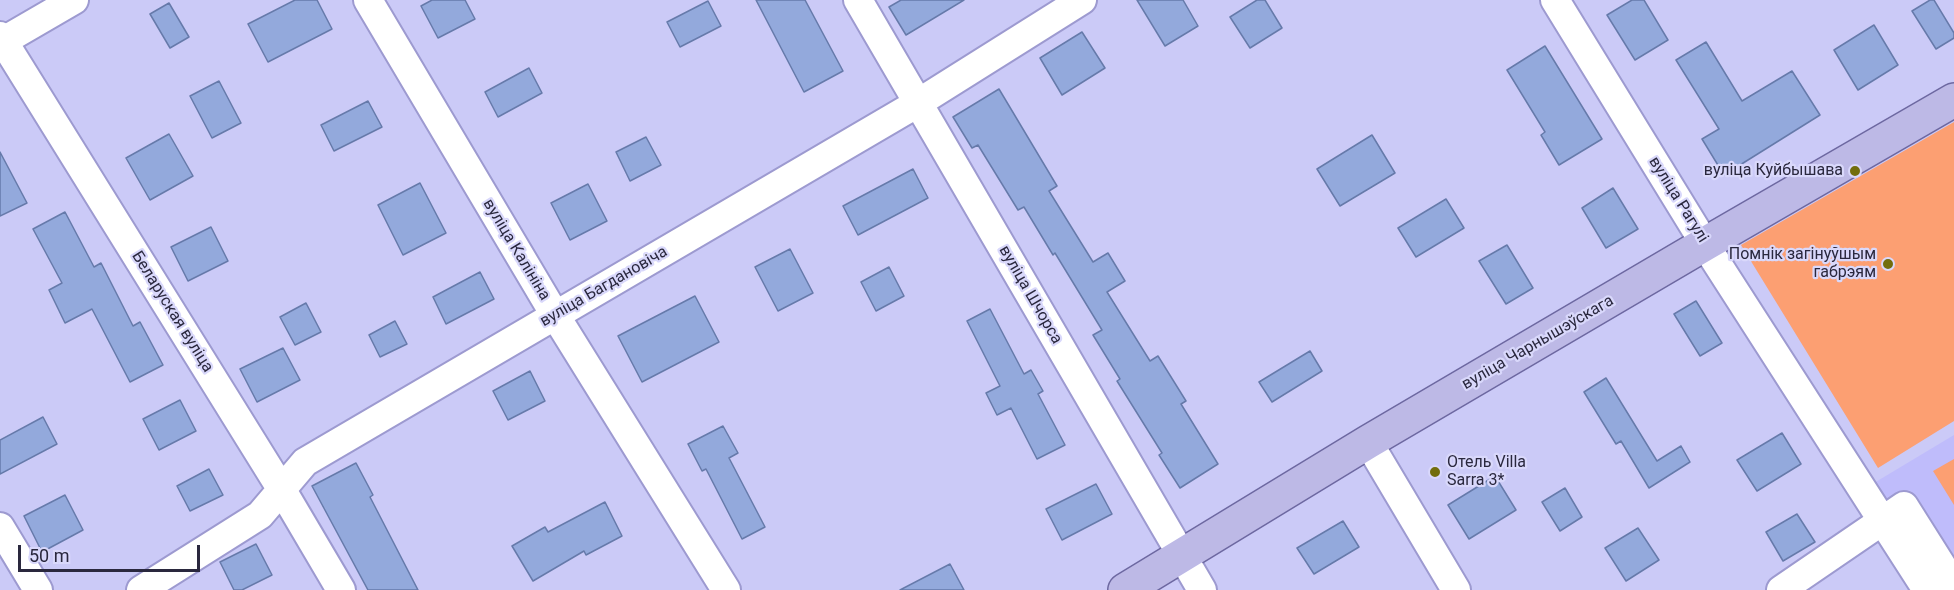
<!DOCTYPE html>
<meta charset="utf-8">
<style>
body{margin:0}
#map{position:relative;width:1954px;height:590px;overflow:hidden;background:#cbcaf7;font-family:Roboto,sans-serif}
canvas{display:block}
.scale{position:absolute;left:18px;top:545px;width:182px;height:27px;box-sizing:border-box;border:3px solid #2a283e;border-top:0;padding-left:8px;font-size:18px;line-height:21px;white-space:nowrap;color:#2a283e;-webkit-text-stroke:4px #d9d8fb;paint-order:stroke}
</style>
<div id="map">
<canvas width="1954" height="590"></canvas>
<div class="scale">50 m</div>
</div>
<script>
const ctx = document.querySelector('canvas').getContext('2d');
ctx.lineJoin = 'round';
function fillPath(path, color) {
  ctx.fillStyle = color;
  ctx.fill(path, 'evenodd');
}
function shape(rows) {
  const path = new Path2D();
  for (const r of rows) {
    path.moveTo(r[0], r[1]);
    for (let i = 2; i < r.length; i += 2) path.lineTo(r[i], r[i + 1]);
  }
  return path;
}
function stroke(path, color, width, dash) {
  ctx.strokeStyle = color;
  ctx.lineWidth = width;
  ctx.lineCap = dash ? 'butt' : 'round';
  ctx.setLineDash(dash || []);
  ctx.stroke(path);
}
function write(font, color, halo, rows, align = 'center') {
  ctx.font = font + ' Roboto,sans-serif';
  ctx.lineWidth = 4.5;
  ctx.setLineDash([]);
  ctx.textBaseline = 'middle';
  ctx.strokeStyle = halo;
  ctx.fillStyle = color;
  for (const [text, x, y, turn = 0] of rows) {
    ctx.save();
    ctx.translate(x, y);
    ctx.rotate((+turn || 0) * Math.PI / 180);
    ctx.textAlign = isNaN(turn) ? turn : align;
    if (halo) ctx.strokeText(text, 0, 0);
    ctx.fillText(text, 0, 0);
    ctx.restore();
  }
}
fillPath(shape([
 [1954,435,1954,590,1938,590,1874,483]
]), '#bfbcfb');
fillPath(shape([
 [1954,122,1954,421,1878,468,1741,245],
 [1954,459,1954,505,1933,471]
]), '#fc9f72');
const building = shape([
 [295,0,317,0,332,29,268,62,248,24,295,0],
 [432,0,465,0,475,19,438,38,421,6,432,0],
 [756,0,805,0,843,71,804,92,756,0],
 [901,0,964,0,906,35,889,7,901,0],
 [1137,0,1183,0,1198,26,1165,46,1137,0],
 [1257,0,1265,0,1282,28,1250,48,1230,17,1257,0],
 [1632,0,1644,0,1668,40,1635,60,1607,15,1632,0],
 [1930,0,1934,0,1954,33,1954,38,1936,49,1912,11,1930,0],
 [708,1,721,26,680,47,667,22,708,1],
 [169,3,189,37,170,48,150,14,169,3],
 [1874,25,1898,65,1858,90,1834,50,1874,25],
 [1082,32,1105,68,1062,95,1040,58,1082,32],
 [1706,42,1742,101,1792,71,1820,115,1724,175,1702,139,1719,129,1676,60,1706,42],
 [1545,46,1602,139,1559,165,1541,135,1545,132,1507,70,1545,46],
 [529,68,542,93,498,117,485,92,529,68],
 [219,81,241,123,212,138,190,96,219,81],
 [999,89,1057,186,1049,191,1093,262,1108,253,1125,281,1107,292,1150,361,1158,356,1186,401,1181,404,1218,464,1180,488,1159,455,1162,453,1117,381,1120,379,1093,335,1102,330,1055,253,1053,255,1024,207,1018,210,978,145,972,148,953,117,999,89],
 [368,101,382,127,334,151,321,125,368,101],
 [169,134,193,176,150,200,126,158,169,134],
 [1372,135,1395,173,1340,206,1317,169,1372,135],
 [646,137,661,165,630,181,616,152,646,137],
 [0,152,27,203,0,216,0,152],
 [913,169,928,198,858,235,843,206,913,169],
 [420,183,446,233,403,255,378,205,420,183],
 [588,184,607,221,570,240,551,203,588,184],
 [1613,188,1638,229,1606,248,1582,208,1613,188],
 [1446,199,1464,228,1416,257,1398,228,1446,199],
 [65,212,94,267,101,263,133,326,140,322,163,365,130,382,92,309,65,323,49,290,62,283,33,229,65,212],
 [211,227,228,261,188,281,171,247,211,227],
 [1507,245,1533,288,1506,304,1479,261,1507,245],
 [790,249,813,293,778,311,755,267,790,249],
 [889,267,904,296,876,311,861,282,889,267],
 [480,272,494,299,446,324,433,297,480,272],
 [695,296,719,342,642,382,618,336,695,296],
 [1696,301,1722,343,1700,356,1674,314,1696,301],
 [306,303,321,332,295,345,280,317,306,303],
 [990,309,1024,374,1031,370,1043,391,1038,394,1065,445,1037,459,1011,408,997,415,986,393,1000,386,967,321,990,309],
 [395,321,407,344,380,357,369,335,395,321],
 [283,348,300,380,257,402,240,369,283,348],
 [1310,351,1322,371,1272,402,1259,382,1310,351],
 [530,371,545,401,508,420,493,391,530,371],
 [1606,378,1657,461,1681,446,1690,462,1649,488,1621,441,1616,444,1584,392,1606,378],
 [180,400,196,431,159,450,143,419,180,400],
 [43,417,57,444,0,474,0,440,43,417],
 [723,426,738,453,729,458,765,527,742,539,706,469,702,471,688,444,723,426],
 [1782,433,1801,464,1757,491,1737,460,1782,433],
 [356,463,373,495,370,497,418,590,368,590,312,486,356,463],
 [209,469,223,495,190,511,177,486,209,469],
 [1495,476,1516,510,1469,539,1448,505,1495,476],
 [1096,484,1112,514,1062,540,1046,509,1096,484],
 [1565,488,1582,517,1560,531,1542,502,1565,488],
 [65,495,83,530,42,552,24,516,65,495],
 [605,502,622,536,586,555,584,551,533,581,512,546,545,527,548,532,605,502],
 [1797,514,1815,542,1783,561,1766,532,1797,514],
 [1343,521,1359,547,1314,574,1297,548,1343,521],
 [1638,528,1659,560,1626,581,1605,548,1638,528],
 [256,544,272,575,242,590,234,590,220,562,256,544],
 [950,564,964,590,900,590,950,564]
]);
fillPath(building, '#93a9dc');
stroke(building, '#667aaa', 1.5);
const minor = shape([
 [368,0,555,315,726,590],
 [858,0,1202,590],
 [1555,0,1711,254,1927,590],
 [0,36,282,490,341,590],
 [0,43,74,0],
 [1368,442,1456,590],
 [0,527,38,590],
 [141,590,260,515,305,462,918,103,1082,0],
 [1781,590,1904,506,1952,582,1942,590]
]);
const major = shape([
 [1125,590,1368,442,1705,244,1954,100]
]);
stroke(minor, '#9d9ad0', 32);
stroke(major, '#6d68a1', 36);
stroke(minor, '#fff', 28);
stroke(major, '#bdb9e6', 33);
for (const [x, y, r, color] of [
 [1855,171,6,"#726d0c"],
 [1888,264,6,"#726d0c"],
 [1435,472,6,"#726d0c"]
]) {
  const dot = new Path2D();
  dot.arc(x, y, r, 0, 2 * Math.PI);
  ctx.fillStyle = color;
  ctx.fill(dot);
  stroke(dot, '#d9d8fb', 2);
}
write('16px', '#2a283e', '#d9d8fb', [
 ["вуліца Куйбышава",1843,171],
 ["Помнік загінуўшым",1876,255],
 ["габрэям",1876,273],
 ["Отель Villa",1447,463,"left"],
 ["Sarra 3*",1447,481,"left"]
], 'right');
write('16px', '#2a283e', '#d9d8fb', [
 ["вуліца Рагулі",1678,200,58],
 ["вуліца Калініна",516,250,59],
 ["вуліца Багдановіча",604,287,-30],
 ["вуліца Шчорса",1030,295,60],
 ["Беларуская вуліца",172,312,58],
 ["вуліца Чарнышэўскага",1538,343,-30]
]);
</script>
